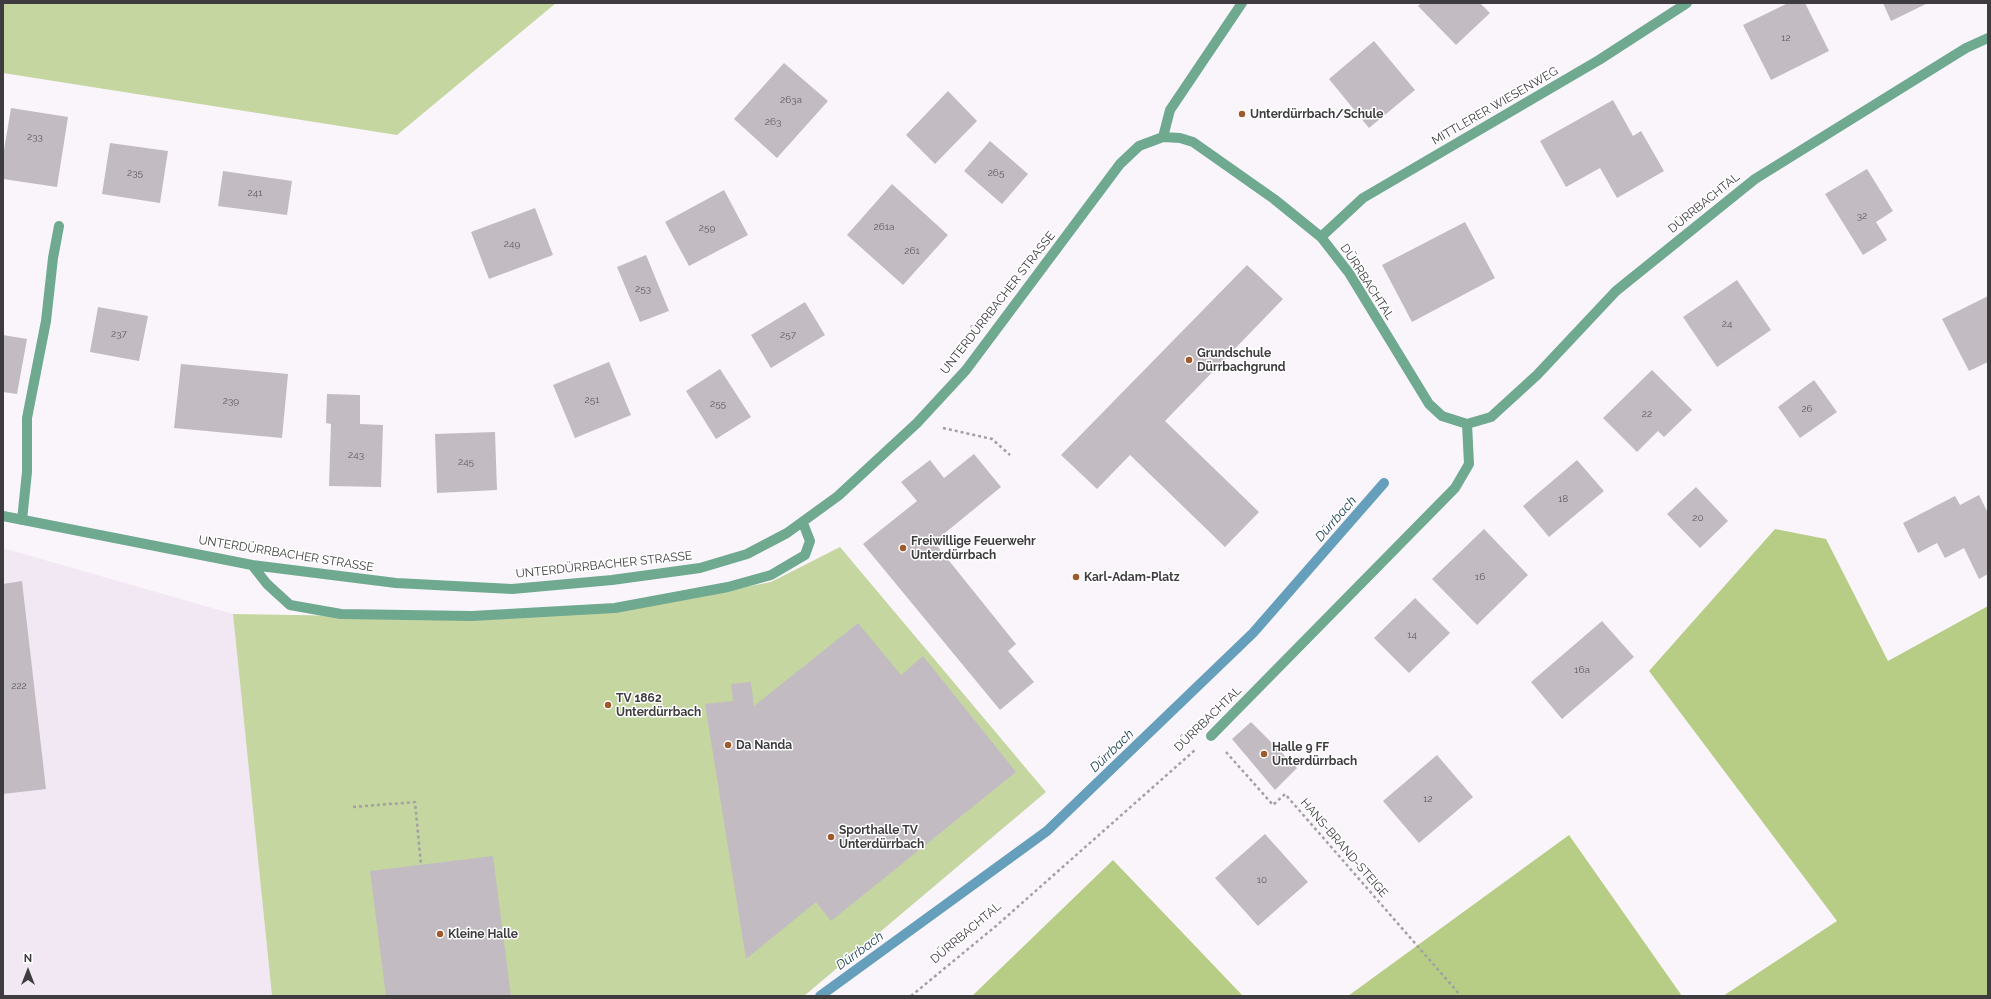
<!DOCTYPE html>
<meta charset="utf-8">
<style>
body{margin:0}
#map{position:relative;width:1991px;height:999px;overflow:hidden;background:#faf5fb;font-family:Raleway,sans-serif}
canvas{display:block}
.frame{position:absolute;inset:0;border:4px solid #3e3c3e;pointer-events:none}
.north{position:absolute;left:8px;top:951px;width:40px;height:40px;-webkit-text-stroke:3px #fff;paint-order:stroke;rotate:0deg;font-size:11px;font-weight:700;line-height:16px;text-align:center;color:#3e3c3e}
.north::after{content:'';display:block;margin:auto;width:14px;height:18px;background:#3e3c3e;clip-path:polygon(50% 0,100% 100%,50% 72%,0 100%)}
</style>
<div id="map">
<canvas width="1991" height="999"></canvas>
<div class="frame"></div>
<div class="north">N</div>
</div>
<script>
const ctx = document.querySelector('canvas').getContext('2d');
ctx.lineJoin = 'round';
function fillPath(path, color) {
  ctx.fillStyle = color;
  ctx.fill(path, 'evenodd');
}
function shape(rows) {
  const path = new Path2D();
  for (const r of rows) {
    path.moveTo(r[0], r[1]);
    for (let i = 2; i < r.length; i += 2) path.lineTo(r[i], r[i + 1]);
  }
  return path;
}
function stroke(path, color, width, dash) {
  ctx.strokeStyle = color;
  ctx.lineWidth = width;
  ctx.lineCap = dash ? 'butt' : 'round';
  ctx.setLineDash(dash || []);
  ctx.stroke(path);
}
function write(font, color, halo, rows, align = 'center') {
  ctx.font = font + ' Raleway,sans-serif';
  ctx.lineWidth = 3;
  ctx.setLineDash([]);
  ctx.textBaseline = 'middle';
  ctx.strokeStyle = halo;
  ctx.fillStyle = color;
  for (const [text, x, y, turn = 0] of rows) {
    ctx.save();
    ctx.translate(x, y);
    ctx.rotate((+turn || 0) * Math.PI / 180);
    ctx.textAlign = isNaN(turn) ? turn : align;
    if (halo) ctx.strokeText(text, 0, 0);
    ctx.fillText(text, 0, 0);
    ctx.restore();
  }
}
fillPath(shape([
 [3,548,233,614,272,996,3,996]
]), '#f2e8f3');
fillPath(shape([
 [3,3,556,3,397,135,3,73],
 [840,547,1046,792,804,996,272,996,233,614,474,618,659,604,771,582]
]), '#c5d6a1');
fillPath(shape([
 [1775,529,1826,539,1888,661,1988,606,1988,996,1723,996,1837,921,1649,671],
 [1569,835,1682,996,1348,996],
 [1113,860,1243,996,972,996]
]), '#b7cd85');
stroke(shape([
 [820,996,1047,831,1253,633,1384,483]
]), '#669fbc', 10);
fillPath(shape([
 [1421,3,1480,3,1490,13,1456,45,1418,6],
 [1788,3,1805,3,1829,51,1771,80,1743,25],
 [1883,3,1928,3,1891,21],
 [1374,41,1415,90,1369,128,1329,79],
 [784,63,828,101,777,158,734,119],
 [948,91,977,121,935,164,906,135],
 [1613,100,1633,136,1641,131,1664,171,1617,198,1600,168,1566,187,1540,141],
 [11,108,68,117,57,187,3,179,3,156],
 [990,141,1028,174,1002,204,964,171],
 [110,143,168,151,160,203,102,194],
 [1867,169,1893,211,1876,222,1887,240,1863,255,1825,194],
 [223,171,292,181,287,215,218,206],
 [892,184,948,235,903,285,847,235],
 [724,190,748,235,689,266,665,222],
 [535,208,553,255,489,279,471,232],
 [1465,222,1495,278,1412,322,1382,265],
 [646,255,669,311,640,322,617,267],
 [1247,265,1283,299,1165,421,1259,512,1225,547,1130,455,1097,489,1061,455],
 [1737,280,1771,330,1717,367,1683,317],
 [1988,296,1988,362,1969,371,1942,319],
 [805,302,825,335,771,368,751,335],
 [98,307,148,316,139,361,90,352],
 [3,335,27,339,17,394,3,392],
 [609,362,631,415,575,438,553,385],
 [181,364,288,374,282,438,174,428],
 [720,369,751,417,716,439,686,391],
 [1652,370,1692,410,1664,437,1658,431,1637,452,1603,418],
 [1814,380,1837,412,1800,438,1778,407],
 [327,394,360,395,360,424,383,425,381,487,329,486,331,424,326,423],
 [495,432,497,490,437,493,435,434],
 [974,454,1001,487,934,542,1016,644,1008,651,1034,682,1000,710,863,544,917,501,901,482,930,460,944,478],
 [1577,460,1604,491,1549,537,1523,506],
 [1696,487,1728,521,1700,548,1667,514],
 [1979,495,1988,513,1988,574,1979,579,1964,548,1945,558,1937,543,1918,553,1903,523,1955,496,1960,505],
 [1484,529,1528,575,1477,625,1432,579],
 [22,581,46,789,3,794,3,584],
 [1415,598,1450,633,1409,673,1374,638],
 [1602,621,1634,657,1562,719,1531,682],
 [858,623,901,675,923,656,1016,772,831,921,816,902,746,959,705,704,733,701,731,684,751,682,754,706],
 [1251,722,1297,768,1275,790,1232,739],
 [1437,755,1473,797,1419,843,1383,801],
 [1265,834,1308,882,1258,926,1215,878],
 [493,856,511,996,386,996,370,871]
]), '#c2bcc2');
stroke(shape([
 [943,428,992,439,1010,455],
 [1226,752,1273,805,1285,794,1461,996],
 [353,807,415,802,421,865],
 [911,996,996,926,1195,750]
]), '#a3a0a4', 2.5, [3, 3]);
stroke(shape([
 [1163,137,1170,110,1242,3],
 [1321,237,1363,198,1599,60,1687,3],
 [3,516,252,565,396,583,512,589,612,580,700,568,747,554,787,533,838,496,917,423,966,370,1120,164,1139,146,1163,137,1180,138,1193,142,1274,199,1321,237,1349,273,1429,404,1442,416,1467,424,1491,417,1537,375,1616,291,1755,179,1966,48,1988,38],
 [22,520,27,472,27,418,46,321,53,258,59,226],
 [252,565,267,584,290,605,341,614,472,616,615,608,728,587,771,575,805,555,810,541,803,523],
 [1211,736,1455,488,1469,464,1467,424]
]), '#6fa990', 10);
for (const [x, y, r, color] of [
 [1242,114,4,"#9e5a2b"],
 [1189,360,4,"#9e5a2b"],
 [903,548,4,"#9e5a2b"],
 [1076,577,4,"#9e5a2b"],
 [608,705,4,"#9e5a2b"],
 [728,745,4,"#9e5a2b"],
 [1264,754,4,"#9e5a2b"],
 [831,837,4,"#9e5a2b"],
 [440,934,4,"#9e5a2b"]
]) {
  const dot = new Path2D();
  dot.arc(x, y, r, 0, 2 * Math.PI);
  ctx.fillStyle = color;
  ctx.fill(dot);
  stroke(dot, '#fff', 1.5);
}
write('10px', '#5f5c5f', null, [
 ["12",1786,38],
 ["263a",791,100],
 ["263",773,122],
 ["233",35,137],
 ["235",135,173],
 ["265",996,173],
 ["241",255,193],
 ["32",1862,216],
 ["261a",884,227],
 ["259",707,228],
 ["249",512,244],
 ["261",912,251],
 ["253",643,289],
 ["24",1727,324],
 ["237",119,334],
 ["257",788,335],
 ["251",592,400],
 ["239",231,401],
 ["255",718,404],
 ["26",1807,409],
 ["22",1647,414],
 ["243",356,455],
 ["245",466,462],
 ["18",1563,499],
 ["20",1698,518],
 ["16",1480,577],
 ["14",1412,635],
 ["16a",1582,670],
 ["222",19,686],
 ["12",1428,799],
 ["10",1262,880]
]);
write('12px', '#3e3c3e', '#fff', [
 ["MITTLERER WIESENWEG",1495,106,-30],
 ["DÜRRBACHTAL",1704,203,-39],
 ["DÜRRBACHTAL",1367,282,57],
 ["UNTERDÜRRBACHER STRASSE",998,303,-52],
 ["UNTERDÜRRBACHER STRASSE",286,554,9],
 ["UNTERDÜRRBACHER STRASSE",604,565,-6],
 ["DÜRRBACHTAL",1208,719,-44],
 ["HANS-BRAND-STEIGE",1344,848,49],
 ["DÜRRBACHTAL",966,933,-40]
]);
write('bold 12px', '#3e3c3e', '#fff', [
 ["Unterdürrbach/Schule",1250,114],
 ["Grundschule",1197,353],
 ["Dürrbachgrund",1197,367],
 ["Freiwillige Feuerwehr",911,541],
 ["Unterdürrbach",911,555],
 ["Karl-Adam-Platz",1084,577],
 ["TV 1862",616,698],
 ["Unterdürrbach",616,712],
 ["Da Nanda",736,745],
 ["Halle 9 FF",1272,747],
 ["Unterdürrbach",1272,761],
 ["Sporthalle TV",839,830],
 ["Unterdürrbach",839,844],
 ["Kleine Halle",448,934]
], 'left');
write('italic 13px', '#1f4455', '#fff', [
 ["Dürrbach",1336,519,-49],
 ["Dürrbach",1112,751,-44],
 ["Dürrbach",860,951,-36]
]);
</script>
